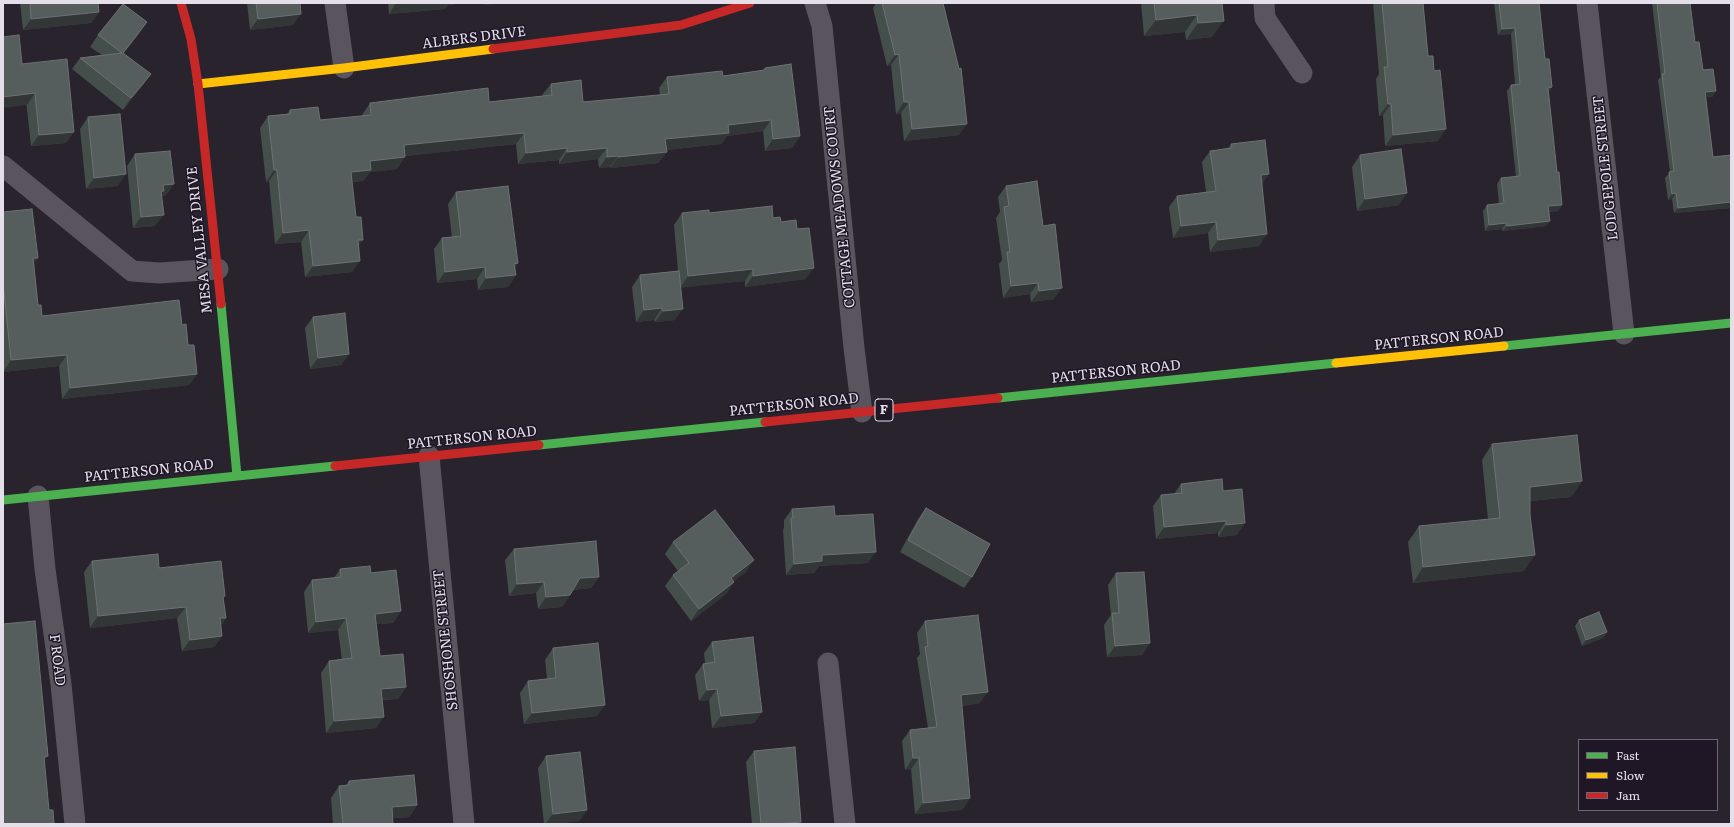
<!DOCTYPE html>
<style>
body{margin:0}
#map{position:relative;width:1734px;height:827px;overflow:hidden;background:#28232c;font-family:Literata,serif}
canvas{display:block}
.frame{position:absolute;inset:0;border:4px solid #e5dfea;pointer-events:none}
.legend{position:absolute;left:1578px;top:739px;width:140px;height:72px;box-sizing:border-box;background:#1f1626;border:1px solid #6e6674;margin:0;padding:5px 7px;list-style:none;font-size:12px;color:#e5dfea}
.legend li{display:flex;align-items:center;gap:8px;height:20px}
.legend b{width:20px;border:1px solid #6e6674}
</style>
<div id="map">
<canvas width="1734" height="827"></canvas>
<div class="frame"></div>
<ul class="legend">
<li><b style="height:5px;background:#4caf50"></b>Fast</li>
<li><b style="height:5px;background:#ffc107"></b>Slow</li>
<li><b style="height:5px;background:#c62828"></b>Jam</li>
</ul>
</div>
<script>
const ctx = document.querySelector('canvas').getContext('2d');
ctx.lineJoin = 'round';
function shape(rows) {
  const path = new Path2D();
  for (const r of rows) {
    path.moveTo(r[0], r[1]);
    for (let i = 2; i < r.length; i += 2) path.lineTo(r[i], r[i + 1]);
  }
  return path;
}
function stroke(path, color, width, dash) {
  ctx.strokeStyle = color;
  ctx.lineWidth = width;
  ctx.lineCap = dash ? 'butt' : 'round';
  ctx.setLineDash(dash || []);
  ctx.stroke(path);
}
function fillPath(path, color) {
  ctx.fillStyle = color;
  ctx.fill(path, 'evenodd');
}
function write(font, color, halo, rows, align = 'center') {
  ctx.font = font + ' Literata,serif';
  ctx.lineWidth = 3;
  ctx.setLineDash([]);
  ctx.textBaseline = 'middle';
  ctx.strokeStyle = halo;
  ctx.fillStyle = color;
  for (const [text, x, y, turn = 0] of rows) {
    ctx.save();
    ctx.translate(x, y);
    ctx.rotate((+turn || 0) * Math.PI / 180);
    ctx.textAlign = isNaN(turn) ? turn : align;
    if (halo) ctx.strokeText(text, 0, 0);
    ctx.fillText(text, 0, 0);
    ctx.restore();
  }
}
stroke(shape([
 [335,3,344,68],
 [815,3,822,26,854,348,862,412],
 [1264,3,1265,18,1302,73],
 [1587,3,1624,334],
 [3,166,132,271,159,273,218,269],
 [429,456,464,824],
 [38,496,45,569,61,684,75,824],
 [828,663,845,824]
]), '#59545d', 21);
stroke(shape([
 [221,304,237,476],
 [1504,346,1731,323],
 [998,398,1336,363],
 [539,445,765,422],
 [3,500,335,466]
]), '#4caf50', 9);
stroke(shape([
 [198,84,344,68,493,49],
 [1336,363,1504,346]
]), '#ffc107', 9);
stroke(shape([
 [181,3,191,39,198,84,221,304],
 [493,49,681,25,750,3],
 [765,422,998,398],
 [335,466,539,445]
]), '#c62828', 9);
fillPath(shape([
 [20,3,98,3,99,12,91,23,23,30],
 [247,3,300,3,293,25,250,30],
 [388,3,465,3,448,5,445,9,389,14],
 [876,3,943,3,959,135,904,141,901,113,896,114,891,65,887,66,873,8],
 [1141,3,1222,3,1212,37,1186,40,1185,32,1144,36],
 [1373,3,1423,3,1428,56,1438,141,1385,146,1383,115,1379,116,1376,79,1379,74],
 [1494,3,1539,3,1557,172,1562,205,1558,211,1549,212,1550,221,1546,226,1502,231,1502,229,1485,231,1483,211,1487,205,1499,204,1497,184,1501,178,1516,177,1507,91,1511,85,1515,85,1511,34,1498,35],
 [1652,3,1690,3,1695,42,1703,70,1716,91,1712,97,1706,97,1713,157,1731,155,1731,208,1674,213,1672,199,1668,200,1665,178,1670,172,1658,80,1661,77],
 [139,34,123,54,151,74,143,85,123,110,72,69,80,58,102,55,90,47,98,35],
 [22,64,66,143,31,146],
 [765,68,800,136,792,148,765,151,763,131,727,136,721,144,666,150,667,152,658,163,610,168,610,167,599,168,598,159,559,164,559,160,518,164,516,144,405,156,397,169,370,172,363,181,352,182,358,247,352,272,305,277,301,242,275,244,269,181,266,182,260,128,268,116,287,114,290,110,320,120,362,116,362,115,370,103,489,102,543,96,542,95,551,84,583,102,660,95,659,88,667,77,723,76,763,70],
 [88,117,118,186,86,189,80,129],
 [1231,144,1262,184,1259,246,1210,252,1208,233,1173,238,1169,207,1177,196,1206,192,1202,162,1210,151,1228,148],
 [135,154,174,184,166,195,162,196,155,226,133,228,127,166],
 [1360,155,1399,205,1357,211,1352,167],
 [1006,186,1054,299,1031,302,1030,294,1003,298,999,264,1002,260,996,218,1000,212,998,197],
 [456,192,518,263,515,268,516,275,508,287,478,290,477,279,437,283,434,249,442,238,452,237,448,204],
 [3,212,38,258,34,263,38,305,42,316,182,325,197,374,189,385,62,399,59,366,3,372],
 [682,213,709,213,773,218,797,229,806,279,745,287,745,281,681,287,675,320,655,322,654,320,636,322,632,287,640,275,678,271,674,225],
 [313,317,349,354,341,365,310,369,305,328],
 [1492,444,1582,481,1571,497,1530,501,1524,571,1413,583,1408,542,1419,526,1488,519,1482,460],
 [1181,484,1223,491,1237,535,1218,537,1218,533,1156,539,1153,506,1161,495,1174,494],
 [926,508,972,577,964,588,900,552,918,519],
 [792,509,835,516,868,563,819,566,814,573,786,575,783,530,784,527,784,520],
 [673,542,746,572,733,581,734,582,726,594,691,621,665,586,673,575,678,571,665,554],
 [514,549,599,577,591,588,573,590,562,607,538,609,536,593,509,596,505,560],
 [92,561,159,568,223,599,226,618,221,625,222,636,214,647,182,651,177,618,90,628,84,572],
 [340,569,371,573,401,611,393,623,376,624,380,656,406,687,398,699,382,700,376,728,326,733,321,673,329,661,342,660,338,630,308,633,304,592,312,580,334,578],
 [1116,573,1150,643,1142,655,1107,657,1104,625,1111,615,1108,585],
 [1579,620,1607,632,1603,638,1582,646,1575,626],
 [925,621,980,703,962,706,970,798,962,810,915,814,911,769,905,770,902,741,910,730,928,728,917,658,920,654,917,633],
 [712,642,762,712,754,723,712,728,709,700,699,701,695,675,703,664,705,663,704,653],
 [553,648,597,716,524,724,520,693,528,681,547,679,545,660],
 [754,751,800,824,752,824,746,762],
 [546,756,587,810,579,821,554,824,544,824,538,768],
 [349,781,417,805,409,817,392,818,393,824,333,824,331,798,339,786,346,785]
]), '#444e4b');
fillPath(shape([
 [396,3,465,3,448,5,445,9,389,14],
 [485,3,506,3,483,5],
 [99,12,91,23,23,30,31,19],
 [301,14,293,25,250,30,258,19],
 [1197,15,1185,32,1144,36,1156,20],
 [1224,21,1212,37,1186,40,1198,23],
 [147,22,139,34,115,65,123,53],
 [1515,28,1511,34,1498,35,1502,29],
 [899,54,891,65,887,66,895,55],
 [151,74,143,85,123,110,131,98],
 [1552,87,1548,93,1548,88],
 [1716,91,1712,97,1701,98,1705,92],
 [35,93,27,105,3,108,3,97],
 [904,102,909,102,901,113,896,114],
 [1388,104,1391,104,1383,115,1379,116],
 [771,120,763,131,727,136,721,144,657,151,665,139,728,125],
 [967,124,959,135,904,141,912,129],
 [1446,129,1438,141,1385,146,1393,135],
 [74,132,66,143,31,146,39,135],
 [524,133,516,144,396,157,404,145],
 [800,136,792,148,765,151,773,139],
 [567,148,559,160,518,164,526,153],
 [607,148,598,159,559,164,567,152],
 [667,152,658,163,610,168,618,157],
 [618,156,610,167,599,168,607,157],
 [405,157,397,169,370,172,363,181,343,183,351,172,370,161],
 [274,170,277,170,269,181,266,182],
 [126,174,118,186,86,189,94,178],
 [1269,174,1261,186,1261,175],
 [174,184,166,195,160,196,156,203,163,185],
 [1407,193,1399,205,1357,211,1365,199],
 [1676,193,1672,199,1668,200,1672,194],
 [1731,202,1731,208,1674,213,1678,208],
 [1562,205,1558,211,1544,212,1548,206],
 [164,215,155,226,133,228,141,217],
 [1550,221,1546,226,1502,231,1507,226],
 [1216,222,1208,233,1173,238,1181,226],
 [1506,223,1502,229,1485,231,1489,225],
 [309,230,301,242,275,244,283,233],
 [1267,234,1259,246,1210,252,1218,240],
 [358,240,363,240,355,251],
 [33,258,38,258,30,269],
 [360,261,352,272,305,277,313,266],
 [518,263,510,275,514,264],
 [485,267,477,279,437,283,445,272],
 [814,268,806,279,745,287,753,276],
 [753,269,745,281,680,288,688,276],
 [516,275,508,287,478,290,486,278],
 [1038,283,1030,294,1003,298,1011,286],
 [1062,288,1054,299,1031,302,1039,291],
 [662,308,654,320,636,322,644,310],
 [683,309,675,320,655,322,663,311],
 [349,354,341,365,310,369,318,358],
 [67,355,59,366,3,372,11,360],
 [197,374,189,385,62,399,70,388],
 [1582,481,1571,497,1519,502,1530,487],
 [1226,521,1218,533,1156,539,1164,527],
 [1245,523,1237,535,1218,537,1226,525],
 [876,552,868,563,819,566,814,573,786,575,794,564,822,555],
 [1535,555,1524,571,1413,583,1423,567],
 [754,560,746,572,723,589,731,578],
 [599,577,591,588,572,590,580,578],
 [544,582,536,593,509,596,517,584],
 [734,582,726,594,691,621,699,609],
 [570,595,562,607,538,609,546,597],
 [186,607,177,618,90,628,98,616],
 [401,611,393,623,367,625,375,614],
 [220,618,226,618,217,629],
 [346,618,338,630,308,633,316,622],
 [1607,632,1603,638,1582,646,1586,640],
 [222,636,214,647,182,651,190,640],
 [1150,643,1142,655,1107,657,1115,646],
 [406,687,398,699,373,700,381,689],
 [717,689,709,700,699,701,707,690],
 [988,692,980,703,953,707,961,695],
 [605,705,597,716,524,724,532,713],
 [762,712,754,723,712,728,721,716],
 [384,717,376,728,326,733,334,721],
 [48,756,40,767,44,757],
 [913,758,919,758,911,769,905,770],
 [970,798,962,810,915,814,923,803],
 [417,805,409,817,384,819,392,807],
 [587,810,579,821,554,824,545,824,553,814],
 [801,822,800,824,776,824]
]), '#323637');
const building = shape([
 [30,3,98,3,99,12,31,19,30,3],
 [256,3,300,3,301,14,258,19,256,3],
 [882,3,943,3,959,69,961,68,967,124,912,129,909,102,904,102,899,54,895,55,882,3],
 [1154,3,1222,3,1224,21,1198,23,1197,15,1156,20,1154,3],
 [1382,3,1423,3,1428,56,1433,56,1434,71,1440,70,1446,129,1393,135,1391,104,1388,104,1384,67,1388,67,1382,3],
 [1499,3,1539,3,1545,59,1549,59,1552,87,1548,88,1557,172,1559,172,1562,205,1548,206,1550,221,1507,226,1506,223,1489,225,1487,205,1504,203,1501,178,1520,176,1511,85,1520,84,1515,28,1502,29,1499,3],
 [1657,3,1690,3,1695,42,1699,42,1703,70,1713,69,1716,91,1705,92,1713,157,1731,155,1731,202,1678,208,1676,193,1672,194,1669,172,1674,171,1662,74,1665,74,1657,3],
 [123,4,147,22,123,53,151,74,131,98,80,58,122,53,98,35,123,4],
 [19,35,22,64,67,59,74,132,39,135,35,93,3,97,3,37,19,35],
 [791,64,800,136,773,139,771,120,728,125,729,133,665,139,667,152,618,157,618,156,607,157,607,148,567,152,567,148,526,153,524,133,404,145,405,157,370,161,371,170,351,172,356,217,361,217,363,240,358,240,360,261,313,266,309,230,283,233,277,170,274,170,268,116,290,114,290,110,318,107,320,120,371,115,370,103,488,88,489,102,552,95,551,84,581,80,583,102,669,94,667,77,722,71,723,76,765,70,765,68,791,64],
 [120,114,126,174,94,178,88,117,120,114],
 [1265,140,1269,174,1261,175,1267,234,1218,240,1216,222,1181,226,1177,196,1216,191,1210,151,1232,148,1231,144,1265,140],
 [1401,149,1407,193,1365,199,1360,155,1401,149],
 [170,151,174,184,163,185,164,191,161,191,164,215,141,217,135,154,170,151],
 [1037,181,1043,226,1055,224,1062,288,1039,291,1038,283,1011,286,1007,252,1010,252,1004,207,1009,206,1006,186,1037,181],
 [508,186,518,263,514,264,516,275,486,278,485,267,445,272,442,238,461,236,456,192,508,186],
 [772,206,773,218,780,217,781,222,796,220,797,229,809,228,814,268,753,276,753,269,688,276,682,213,709,210,709,213,772,206],
 [32,209,38,258,33,258,38,305,41,305,42,316,179,300,182,325,186,324,188,345,194,345,197,374,70,388,67,355,11,360,3,282,3,212,32,209],
 [679,271,683,309,663,311,662,308,644,310,640,275,679,271],
 [345,313,349,354,318,358,313,317,345,313],
 [1577,435,1582,481,1530,487,1530,515,1535,555,1423,567,1419,526,1500,518,1492,444,1577,435],
 [1222,479,1223,491,1242,489,1245,523,1226,525,1226,521,1164,527,1161,495,1182,493,1181,484,1222,479],
 [834,506,835,516,873,514,876,552,822,555,822,561,794,564,791,518,793,518,792,509,834,506],
 [926,508,990,544,972,577,908,540,926,508],
 [715,510,754,560,731,578,734,582,699,609,673,575,689,563,673,542,715,510],
 [596,541,599,577,580,578,570,595,546,597,544,582,517,584,514,549,596,541],
 [158,554,159,568,221,561,225,596,223,597,226,618,220,618,222,636,190,640,186,607,98,616,92,561,158,554],
 [370,566,371,573,396,570,401,611,375,614,380,656,403,654,406,687,381,689,384,717,334,721,329,661,352,658,346,618,316,622,312,580,341,577,340,569,370,566],
 [1144,572,1150,643,1115,646,1112,613,1119,613,1116,573,1144,572],
 [1599,612,1607,632,1586,640,1579,620,1599,612],
 [978,615,988,692,961,695,970,798,923,803,919,758,913,758,910,730,937,727,925,647,928,646,925,621,978,615],
 [35,621,48,756,44,757,49,810,53,810,54,824,3,824,3,624,35,621],
 [753,637,762,712,721,716,717,689,707,690,703,664,715,662,712,642,753,637],
 [598,643,605,705,532,713,528,681,556,678,553,648,598,643],
 [795,747,801,822,776,824,761,824,754,751,795,747],
 [580,752,587,810,553,814,546,756,580,752],
 [414,775,417,805,392,807,393,824,343,824,339,786,349,785,349,781,414,775]
]);
fillPath(building, '#555e5c');
stroke(building, '#6c7272', 1);
for (const [x, y, w] of [
 [884,410,18]
]) {
  const box = new Path2D();
  box.roundRect(x - w / 2, y - 11, w, 22, 3);
  ctx.fillStyle = '#1f1626';
  ctx.fill(box);
  stroke(box, '#e5dfea', 1);
}
write('bold 13px', '#e5dfea', null, [
 ["F",884,410]
]);
write('14px', '#e5dfea', '#1f1626', [
 ["ALBERS DRIVE",474,38,-7],
 ["LODGEPOLE STREET",1606,168,-96],
 ["COTTAGE MEADOWS COURT",840,207,-96],
 ["MESA VALLEY DRIVE",200,240,-96],
 ["PATTERSON ROAD",1439,339,-6],
 ["PATTERSON ROAD",1116,372,-6],
 ["PATTERSON ROAD",794,405,-6],
 ["PATTERSON ROAD",472,438,-6],
 ["PATTERSON ROAD",149,471,-6],
 ["SHOSHONE STREET",446,640,-96],
 ["F ROAD",57,660,83]
]);
</script>
